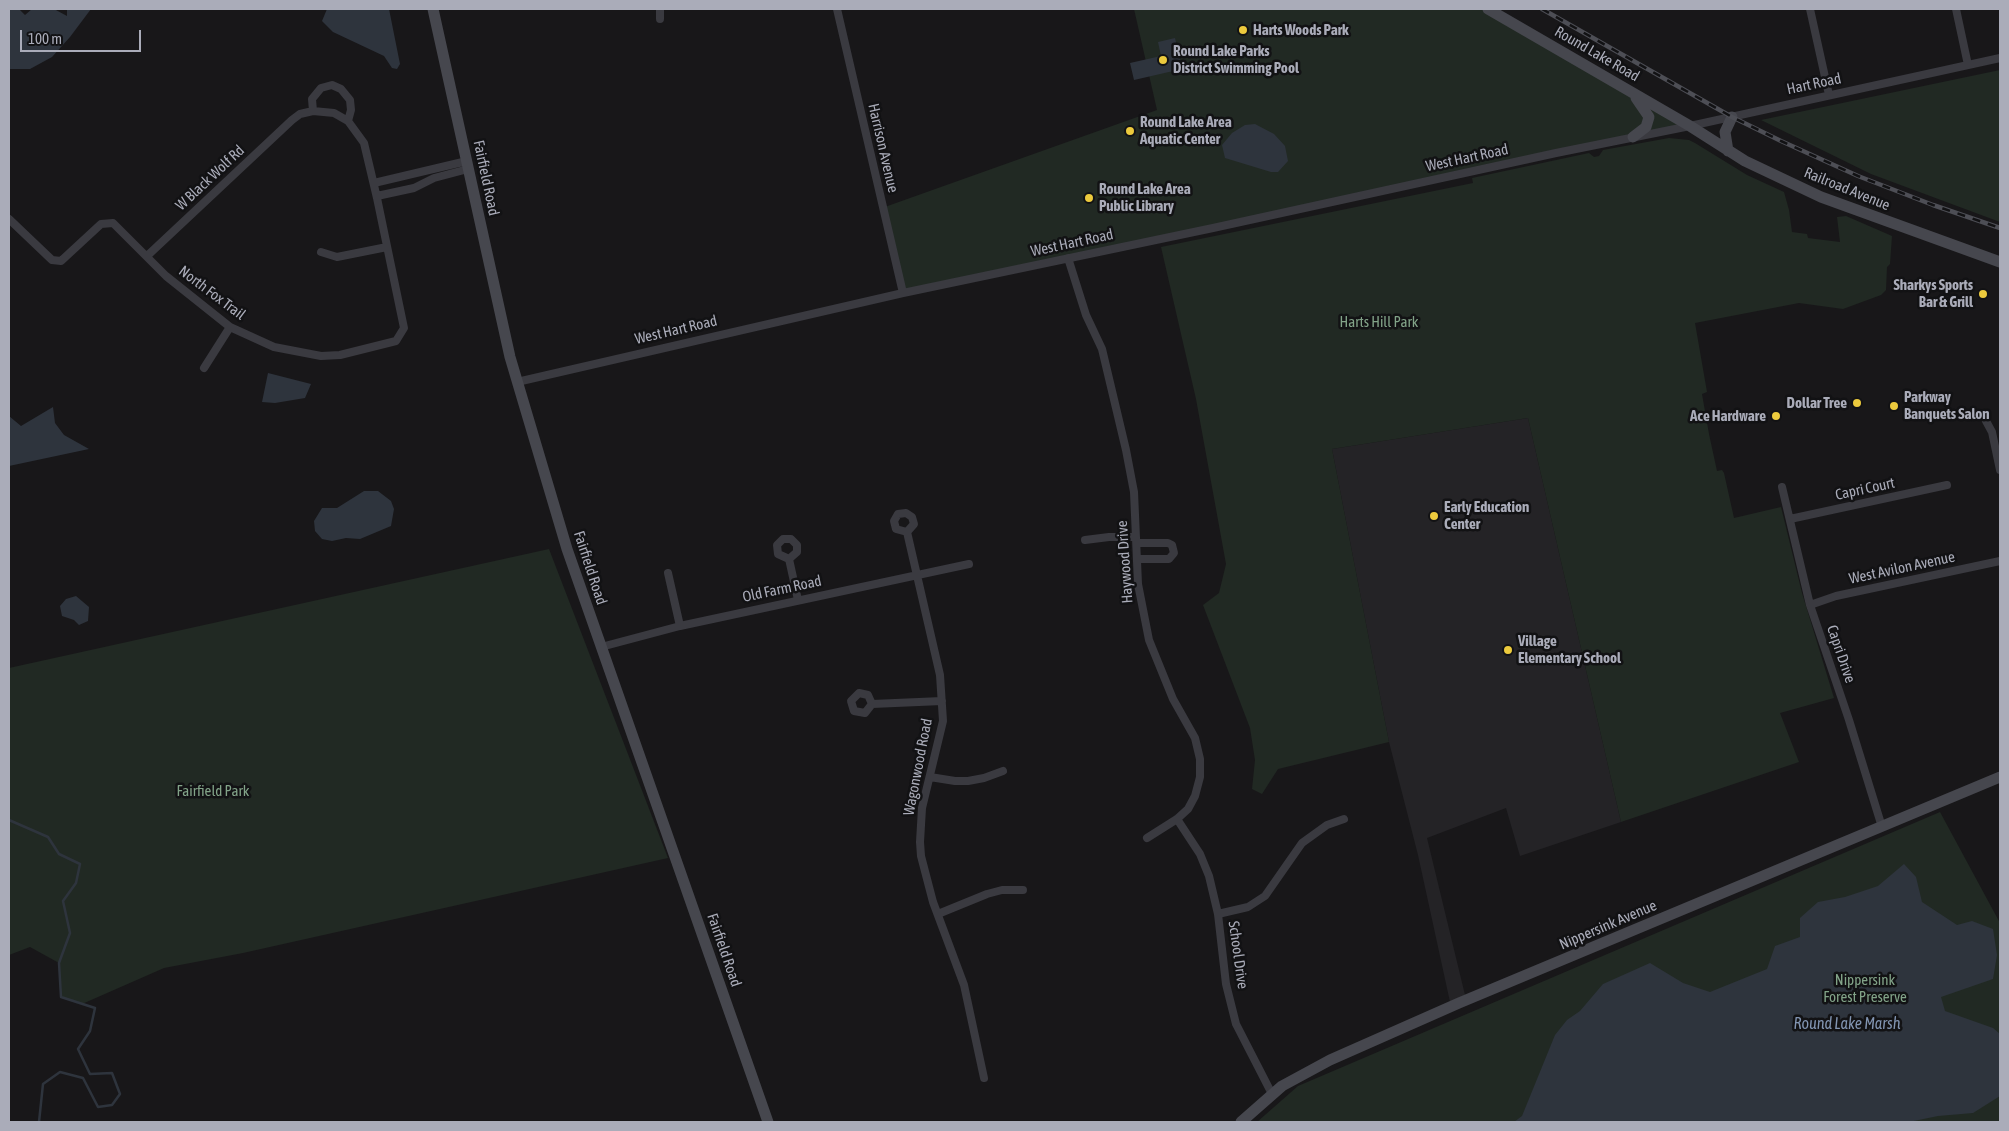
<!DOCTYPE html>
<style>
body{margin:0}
#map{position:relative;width:2009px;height:1131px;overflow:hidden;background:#181719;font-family:"Asap Condensed",sans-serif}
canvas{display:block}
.frame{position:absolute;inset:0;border:10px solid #aaacb9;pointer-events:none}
.scale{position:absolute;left:20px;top:30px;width:121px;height:22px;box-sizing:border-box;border:2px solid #aaacb9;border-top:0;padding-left:6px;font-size:15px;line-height:18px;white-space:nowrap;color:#aaacb9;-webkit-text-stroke:4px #121214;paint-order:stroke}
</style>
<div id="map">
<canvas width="2009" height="1131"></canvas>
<div class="frame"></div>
<div class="scale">100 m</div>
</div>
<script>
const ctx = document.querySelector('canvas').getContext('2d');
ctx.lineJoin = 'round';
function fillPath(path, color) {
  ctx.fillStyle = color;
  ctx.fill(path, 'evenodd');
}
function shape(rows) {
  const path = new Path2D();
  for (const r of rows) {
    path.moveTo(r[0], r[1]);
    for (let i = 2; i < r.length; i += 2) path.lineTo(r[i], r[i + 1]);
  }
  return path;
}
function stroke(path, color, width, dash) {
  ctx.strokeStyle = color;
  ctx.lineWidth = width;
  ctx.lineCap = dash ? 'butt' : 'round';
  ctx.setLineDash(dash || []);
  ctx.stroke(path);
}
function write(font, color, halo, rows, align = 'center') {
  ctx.font = font + ' "Asap Condensed",sans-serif';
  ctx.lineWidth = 5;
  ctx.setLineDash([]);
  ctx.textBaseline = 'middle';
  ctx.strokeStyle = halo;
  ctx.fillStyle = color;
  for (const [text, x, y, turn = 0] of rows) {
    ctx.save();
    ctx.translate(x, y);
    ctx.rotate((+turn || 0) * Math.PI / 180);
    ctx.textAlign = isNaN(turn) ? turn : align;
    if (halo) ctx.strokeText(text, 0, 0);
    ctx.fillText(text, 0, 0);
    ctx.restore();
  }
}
fillPath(shape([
 [1528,418,1621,822,1520,856,1506,808,1427,838,1465,995,1450,1002,1418,855,1389,742,1332,449]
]), '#242326');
fillPath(shape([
 [1134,9,1482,9,1690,126,903,293,882,208,1157,110],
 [2000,70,2000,222,1871,174,1761,120],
 [1669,138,1689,140,1695,143,1747,175,1784,192,1789,210,1792,232,1807,234,1808,238,1840,242,1837,217,1846,216,1892,236,1890,264,1887,267,1886,290,1881,295,1843,309,1799,303,1695,323,1707,392,1702,394,1709,434,1717,471,1722,470,1724,473,1734,518,1781,507,1802,593,1834,698,1780,713,1799,762,1621,822,1528,418,1332,449,1389,742,1278,769,1262,794,1252,789,1255,760,1250,728,1203,605,1219,593,1226,564,1196,399,1161,247,1473,183,1472,178,1589,153,1594,157,1599,156,1603,150],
 [549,549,668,858,243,953,164,968,82,1004,61,997,59,963,30,947,9,955,9,668],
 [1940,812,2000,923,2000,1122,1257,1122,1298,1086]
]), '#212923');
fillPath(shape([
 [9,9,19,9,25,15,32,9,54,9,67,16,67,9,91,9,70,37,52,57,30,69,9,69],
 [327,9,389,9,400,64,397,69,392,68,384,56,333,32,322,21],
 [1175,38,1182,69,1134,80,1130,63,1161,56,1158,42],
 [1255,124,1274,134,1285,146,1288,161,1278,172,1271,172,1225,158,1222,145,1232,133,1245,125],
 [268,373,311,384,305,398,275,403,262,402],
 [53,407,55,423,64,435,89,449,9,466,9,416,21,426],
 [364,491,378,491,391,501,394,509,391,526,360,539,346,538,332,541,322,539,315,531,314,521,322,508,337,508],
 [76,596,89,607,88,621,79,625,74,620,62,616,60,606,66,599],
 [1904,864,1916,877,1922,902,1957,925,1972,921,1993,929,1997,955,1993,979,1941,997,1945,1011,1993,1028,2000,1034,2000,1096,1973,1113,1938,1116,1909,1122,1514,1122,1522,1116,1555,1035,1567,1020,1580,1011,1603,984,1650,963,1683,983,1710,992,1767,969,1775,946,1800,937,1800,918,1818,902,1845,897,1878,886]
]), '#2e343d');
stroke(shape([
 [9,820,48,837,59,854,80,864,76,883,63,901,70,933,59,963,61,997,95,1008,90,1031,78,1049,90,1074,112,1073,120,1094,112,1105,98,1107,83,1078,60,1072,43,1084,39,1122]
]), '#2e343d', 2.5);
stroke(shape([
 [660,9,660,19],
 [837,9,903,293],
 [1810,9,1829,95],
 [1956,9,1968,65],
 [313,111,312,99,321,88,332,85,341,89,350,100,351,110,348,121],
 [374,183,467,161],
 [377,196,414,188,434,178,468,169],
 [9,219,52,260,61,261,101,224,113,223,166,276,230,327,274,347,321,356,340,355,396,341,404,328,377,198,364,143,348,121,334,113,313,111,300,114,292,120,147,256],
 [321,252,337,257,387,247],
 [1068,258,1086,315,1102,349,1126,450,1134,492,1138,584,1149,640,1173,699,1195,738,1200,759,1200,777,1195,796,1188,809,1177,819,1147,838],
 [204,368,230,327],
 [517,382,903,293,1213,228,1556,153,1690,126,2000,58],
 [1986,421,1992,432,2000,470],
 [1782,487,1810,605,1849,720,1882,827],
 [1790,519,1947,485],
 [907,532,896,529,894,521,898,514,906,513,912,517,914,524,907,532,940,675,943,721,922,808,920,842,921,856,933,902,964,985,984,1078],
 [1085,540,1109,537,1136,537],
 [1137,543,1168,543,1172,545,1174,553,1169,559,1137,559],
 [789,559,778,554,777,545,783,539,791,539,797,545,797,552,789,559,798,600],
 [668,573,680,626],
 [1810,605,1836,596,2000,561],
 [601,647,680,626,969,564],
 [872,704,865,713,854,711,851,701,859,693,868,695,872,704,942,701],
 [930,777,955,781,968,781,984,778,1003,771],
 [1177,819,1200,854,1209,876,1218,914,1226,984,1236,1024,1272,1094],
 [938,914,987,894,1002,890,1023,890],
 [1218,914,1248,907,1265,896,1302,843,1327,825,1344,819]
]), '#3a3a40', 8);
stroke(shape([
 [433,9,510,357,567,549,768,1122],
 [1488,9,1690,126,1745,161,1821,197,2000,262],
 [1633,137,1646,127,1649,117,1636,98],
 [1728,151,1725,132,1732,117],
 [1241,1122,1282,1086,1330,1060,1459,1003,2000,777]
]), '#46474e', 11);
const rail = shape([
 [1542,9,1732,117,1781,141,1858,176,1933,205,2000,228]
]);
stroke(rail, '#4d4e55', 4.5);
stroke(rail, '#121214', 2.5, [8]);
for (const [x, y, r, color] of [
 [1243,30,5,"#ecca3d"],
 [1163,60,5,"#ecca3d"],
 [1130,131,5,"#ecca3d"],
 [1089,198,5,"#ecca3d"],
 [1983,294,5,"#ecca3d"],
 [1857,403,5,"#ecca3d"],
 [1894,406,5,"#ecca3d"],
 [1776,416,5,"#ecca3d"],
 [1434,516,5,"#ecca3d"],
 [1508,650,5,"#ecca3d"]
]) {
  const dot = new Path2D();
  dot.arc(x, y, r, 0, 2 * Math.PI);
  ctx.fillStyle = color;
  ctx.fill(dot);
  stroke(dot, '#121214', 2);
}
write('bold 15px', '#aaacb9', '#121214', [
 ["Harts Woods Park",1253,30],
 ["Round Lake Parks",1173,51],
 ["District Swimming Pool",1173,68],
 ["Round Lake Area",1140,122],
 ["Aquatic Center",1140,139],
 ["Round Lake Area",1099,189],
 ["Public Library",1099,206],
 ["Sharkys Sports",1973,285,"right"],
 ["Bar & Grill",1973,302,"right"],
 ["Parkway",1904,397],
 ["Banquets Salon",1904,414],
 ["Dollar Tree",1847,403,"right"],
 ["Ace Hardware",1766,416,"right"],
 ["Early Education",1444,507],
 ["Center",1444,524],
 ["Village",1518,641],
 ["Elementary School",1518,658]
], 'left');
write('15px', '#aaacb9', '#121214', [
 ["Round Lake Road",1597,54,30],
 ["Hart Road",1814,84,-12],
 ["Harrison Avenue",883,148,77],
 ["West Hart Road",1467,158,-12],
 ["W Black Wolf Rd",210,178,-43],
 ["Fairfield Road",486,178,78],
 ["Railroad Avenue",1847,189,22],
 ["West Hart Road",1072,243,-12],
 ["North Fox Trail",212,293,37],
 ["West Hart Road",676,330,-13],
 ["Capri Court",1865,489,-12],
 ["Haywood Drive",1125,562,-94],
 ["Fairfield Road",590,568,72],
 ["West Avilon Avenue",1902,568,-12],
 ["Old Farm Road",782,589,-12],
 ["Capri Drive",1841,654,71],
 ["Wagonwood Road",918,767,-79],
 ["Nippersink Avenue",1608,925,-23],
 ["Fairfield Road",724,950,71],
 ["School Drive",1238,955,82]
]);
write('15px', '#82a388', '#121214', [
 ["Harts Hill Park",1379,322],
 ["Fairfield Park",213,791],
 ["Nippersink",1865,980],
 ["Forest Preserve",1865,997]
]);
write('italic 16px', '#8295b2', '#121214', [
 ["Round Lake Marsh",1847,1024]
]);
</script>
